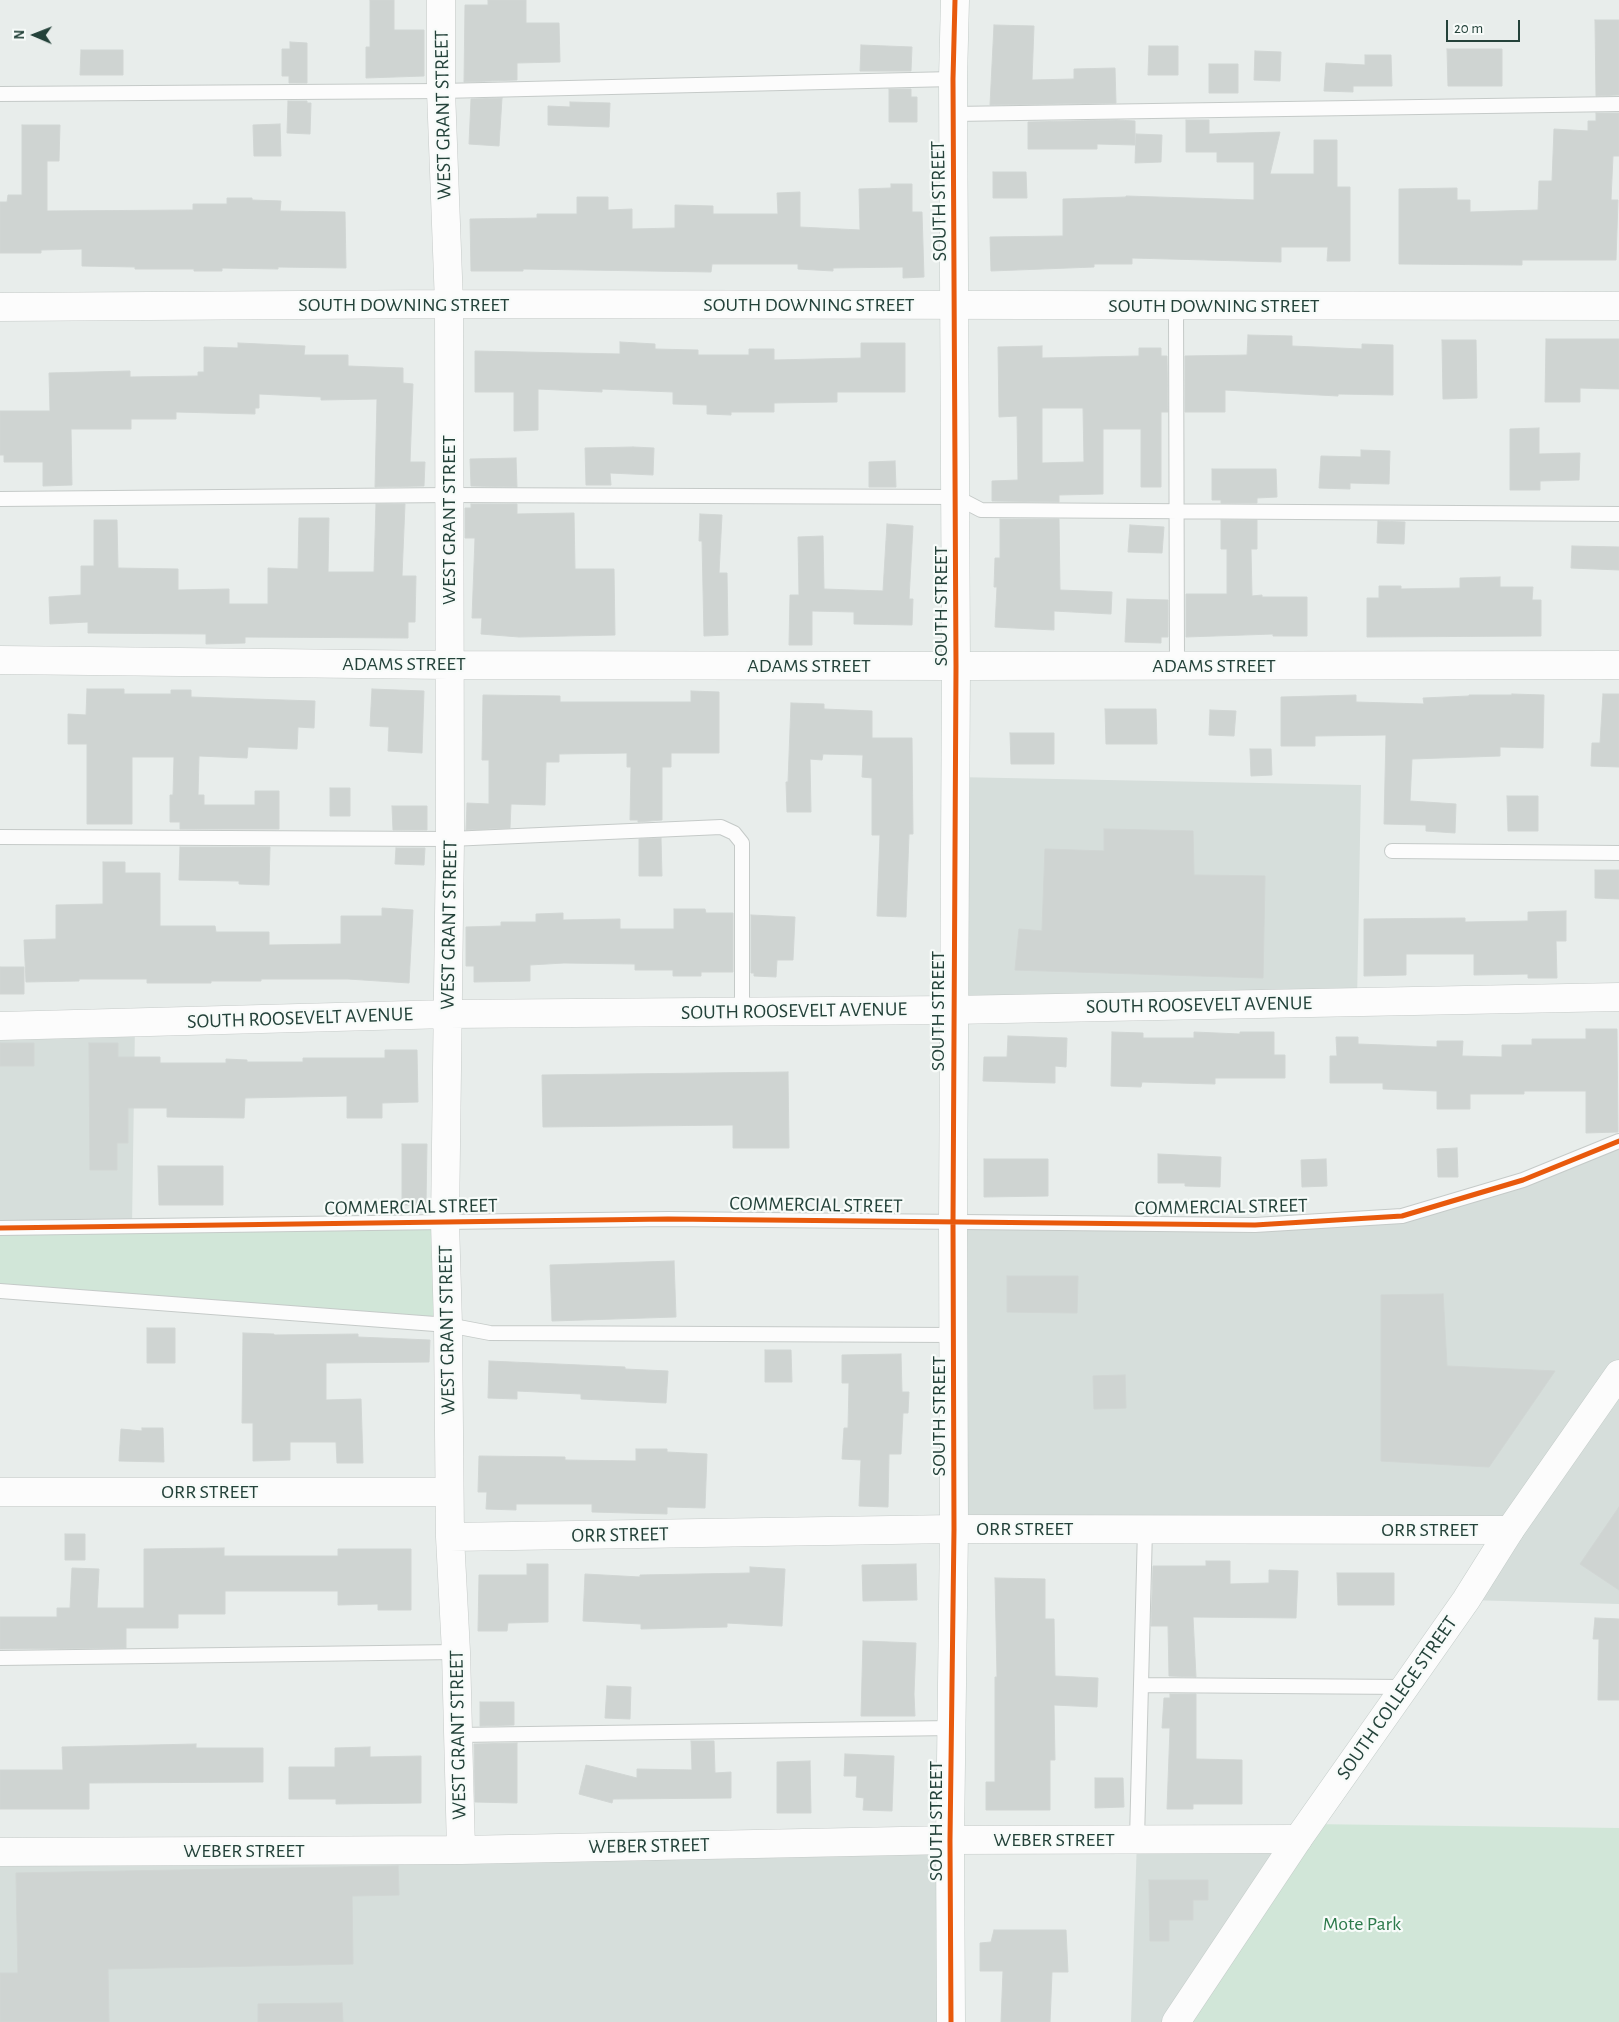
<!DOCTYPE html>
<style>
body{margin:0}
#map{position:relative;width:1619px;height:2022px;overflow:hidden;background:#e8edeb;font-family:"Alegreya Sans",sans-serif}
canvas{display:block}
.north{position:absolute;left:10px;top:10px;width:50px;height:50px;-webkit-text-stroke:4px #f7fbf9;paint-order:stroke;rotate:271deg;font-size:14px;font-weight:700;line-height:20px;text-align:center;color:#24423a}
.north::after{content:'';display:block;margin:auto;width:18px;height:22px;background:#24423a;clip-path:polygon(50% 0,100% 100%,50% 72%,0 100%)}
.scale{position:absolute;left:1446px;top:20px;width:74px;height:22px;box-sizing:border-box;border:2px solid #24423a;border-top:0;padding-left:6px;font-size:15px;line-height:18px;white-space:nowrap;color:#24423a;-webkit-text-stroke:4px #f7fbf9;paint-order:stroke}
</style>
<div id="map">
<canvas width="1619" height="2022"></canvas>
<div class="north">N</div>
<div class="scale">20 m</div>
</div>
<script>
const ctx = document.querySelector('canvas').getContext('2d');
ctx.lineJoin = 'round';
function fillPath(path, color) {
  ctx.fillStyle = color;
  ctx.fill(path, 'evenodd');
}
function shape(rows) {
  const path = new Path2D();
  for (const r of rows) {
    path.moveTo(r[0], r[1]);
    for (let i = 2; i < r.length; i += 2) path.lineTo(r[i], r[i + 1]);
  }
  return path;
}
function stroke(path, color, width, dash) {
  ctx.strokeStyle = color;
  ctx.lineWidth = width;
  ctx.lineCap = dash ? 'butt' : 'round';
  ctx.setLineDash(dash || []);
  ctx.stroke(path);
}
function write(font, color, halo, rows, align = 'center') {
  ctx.font = font + ' "Alegreya Sans",sans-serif';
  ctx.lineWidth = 4.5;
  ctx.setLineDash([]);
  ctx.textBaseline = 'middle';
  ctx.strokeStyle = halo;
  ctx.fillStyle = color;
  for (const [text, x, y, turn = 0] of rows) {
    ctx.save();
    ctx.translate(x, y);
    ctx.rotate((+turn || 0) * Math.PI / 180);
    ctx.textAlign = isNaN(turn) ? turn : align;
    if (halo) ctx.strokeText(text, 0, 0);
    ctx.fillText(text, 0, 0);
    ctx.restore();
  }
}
fillPath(shape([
 [955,777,1361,785,1357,1002,953,1010],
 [135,1023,132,1226,0,1228,0,1026],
 [1619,1141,1619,1604,1466,1600,1509,1531,954,1529,953,1222,1255,1225,1402,1216],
 [1137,1839,1298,1839,1176,2022,1131,2022],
 [950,1840,951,2022,0,2022,0,1852]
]), '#d6dedb');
fillPath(shape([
 [445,1222,448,1325,0,1291,0,1228],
 [1309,1824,1619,1828,1619,2022,1176,2022]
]), '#d1e6d8');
const building = shape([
 [370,0,394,0,394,30,424,30,424,76,366,78,366,47,370,47,370,0],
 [488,0,526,0,526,23,559,23,560,62,517,63,517,80,464,82,465,5,488,5,488,0],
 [1595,20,1619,20,1619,95,1596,96,1595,20],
 [994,25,1034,26,1032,80,1074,79,1074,69,1115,68,1116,103,990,105,994,25],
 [290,42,307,43,307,83,289,83,289,76,282,76,282,49,290,49,290,42],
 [861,45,912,47,911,71,860,71,861,45],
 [1149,46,1178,46,1178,75,1148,75,1149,46],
 [1447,49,1502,49,1502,86,1448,86,1447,49],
 [81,50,123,50,123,75,80,75,81,50],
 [1255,51,1281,52,1280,81,1254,80,1255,51],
 [1365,55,1391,55,1392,86,1353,86,1353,92,1324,91,1326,63,1365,65,1365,55],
 [1209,64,1238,64,1238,93,1209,93,1209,64],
 [889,89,911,89,911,97,917,97,917,122,889,122,889,89],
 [502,98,499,146,469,144,471,99,502,98],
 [288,101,307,101,307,103,311,103,310,134,287,133,288,101],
 [570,102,610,103,609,127,548,125,548,106,570,107,570,102],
 [1596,113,1619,113,1619,156,1613,156,1611,200,1618,200,1616,260,1522,260,1522,265,1399,264,1399,189,1457,188,1457,200,1470,200,1470,212,1538,210,1539,181,1552,181,1554,129,1588,131,1588,121,1596,121,1596,113],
 [1117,120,1135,121,1135,145,1097,144,1097,149,1028,149,1028,122,1117,120],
 [1186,120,1209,120,1209,134,1280,132,1270,174,1314,174,1314,140,1337,140,1337,187,1350,187,1350,261,1327,261,1328,247,1281,247,1281,262,1132,258,1132,264,1094,264,1094,267,991,271,990,237,1063,236,1063,199,1126,197,1126,196,1254,200,1254,162,1217,162,1217,152,1186,152,1186,120],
 [280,124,281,156,254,156,253,125,280,124],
 [22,125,60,125,59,161,47,161,47,211,193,210,193,204,227,204,227,198,252,198,252,200,281,201,280,211,345,212,346,268,278,267,278,269,222,268,222,271,194,271,194,269,135,269,135,267,82,266,82,249,41,250,41,253,0,253,0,202,7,202,8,195,22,195,22,125],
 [1136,134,1162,135,1161,162,1135,163,1136,134],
 [993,172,1026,172,1027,198,993,198,993,172],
 [891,184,912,184,912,212,922,212,924,277,903,278,903,267,833,268,833,271,798,269,798,264,712,264,711,272,523,269,523,271,471,271,470,219,537,218,537,214,577,214,577,197,608,197,608,210,632,209,632,229,675,228,675,205,713,206,713,214,778,214,777,193,800,192,800,227,860,230,859,189,891,188,891,184],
 [1248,335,1292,336,1292,346,1362,349,1362,344,1393,345,1393,395,1338,394,1338,396,1225,390,1225,412,1185,412,1185,356,1247,355,1248,335],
 [1546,339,1619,339,1619,389,1580,388,1580,402,1545,402,1546,339],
 [1442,340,1476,340,1477,398,1443,399,1442,340],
 [620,342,655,344,655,349,698,350,698,355,749,355,749,349,774,349,774,360,861,358,861,343,905,343,905,392,837,392,837,402,774,403,774,412,731,412,731,415,707,414,707,405,673,404,673,392,602,389,602,392,538,389,538,430,514,431,514,392,475,392,475,351,620,354,620,342],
 [238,343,305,346,304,355,348,355,348,366,403,368,403,383,413,384,410,462,425,462,424,486,375,487,377,399,321,400,321,397,259,394,259,408,255,408,255,414,176,412,176,419,131,419,131,429,71,429,72,485,43,486,43,462,4,462,4,455,0,455,0,411,50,411,49,373,130,371,130,377,198,376,198,372,204,372,204,347,238,348,238,343],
 [1042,346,1042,358,1139,356,1139,348,1161,348,1161,356,1167,356,1168,412,1161,412,1161,487,1141,487,1141,429,1103,429,1103,494,1059,495,1059,502,992,501,992,481,1018,480,1017,416,999,417,998,347,1042,346],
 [1042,408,1083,408,1084,462,1042,463,1042,408],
 [1539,428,1539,454,1580,453,1579,480,1540,481,1540,490,1510,490,1510,429,1539,428],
 [633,447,654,448,653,475,610,473,611,485,586,485,585,448,633,447],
 [1361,450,1390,451,1389,484,1350,483,1350,489,1319,488,1321,456,1361,457,1361,450],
 [516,458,517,487,471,486,470,459,516,458],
 [895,461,896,487,869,487,869,462,895,461],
 [1212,469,1276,469,1277,497,1257,498,1257,503,1221,503,1221,500,1212,500,1212,469],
 [376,504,405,504,402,576,416,576,415,622,408,622,408,638,245,637,245,643,206,644,206,634,88,633,88,622,50,624,49,597,81,595,81,566,94,566,94,520,117,520,118,568,178,569,178,590,229,589,229,604,268,604,268,568,298,569,299,518,329,518,328,572,374,572,376,504],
 [471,504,517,504,517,514,574,513,575,569,614,569,615,635,519,637,481,634,482,618,472,618,475,538,465,538,465,508,471,508,471,504],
 [700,514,722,515,719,573,727,573,728,635,704,636,702,541,699,541,700,514],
 [1000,519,1059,519,1060,590,1112,592,1111,614,1054,611,1054,630,995,627,997,587,994,587,995,558,1000,558,1000,519],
 [1221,520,1257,520,1257,549,1251,549,1252,596,1262,595,1262,597,1307,597,1307,636,1273,636,1273,634,1186,637,1186,594,1227,594,1227,549,1221,549,1221,520],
 [1378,521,1405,522,1404,544,1377,543,1378,521],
 [887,524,913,526,909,599,913,599,912,625,854,624,854,612,812,611,812,645,789,645,790,595,799,595,798,537,823,536,824,589,883,591,887,524],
 [1130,525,1164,527,1162,553,1128,552,1130,525],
 [1572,546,1619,547,1619,570,1571,568,1572,546],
 [1500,577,1500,587,1533,587,1532,600,1541,600,1541,636,1367,637,1367,598,1379,598,1379,586,1401,586,1401,589,1460,588,1460,578,1500,577],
 [1127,599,1168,600,1168,637,1161,637,1161,643,1125,642,1127,599],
 [87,689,124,689,124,694,171,694,171,690,191,690,191,697,315,701,314,728,298,727,297,749,248,747,247,758,199,756,198,795,204,795,204,805,255,805,255,791,279,791,279,829,180,829,180,822,170,822,170,795,173,795,174,757,132,757,132,824,87,824,87,744,68,744,68,714,86,715,87,689],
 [372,689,424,691,422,753,388,751,389,727,370,726,372,689],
 [691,691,719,692,719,753,671,753,671,767,662,767,662,820,638,822,638,820,630,820,631,767,627,767,627,753,559,754,559,762,546,762,545,805,511,804,510,828,466,830,467,803,489,804,489,760,482,760,483,695,560,696,560,702,691,702,691,691],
 [1512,694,1544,695,1543,748,1500,747,1500,756,1412,759,1410,801,1456,804,1455,833,1426,831,1426,825,1384,824,1386,735,1315,736,1315,746,1281,746,1281,697,1356,695,1356,702,1424,704,1423,698,1469,696,1469,695,1512,695,1512,694],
 [1603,694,1619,694,1619,767,1591,766,1592,743,1600,743,1603,694],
 [791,703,824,704,824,709,872,711,872,738,912,738,913,834,909,834,906,917,877,916,880,835,872,835,872,778,862,777,863,755,823,754,822,760,810,759,811,812,787,812,786,782,788,782,791,703],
 [1105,709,1156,709,1157,744,1106,744,1105,709],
 [1210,710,1236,711,1234,736,1209,735,1210,710],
 [1010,733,1054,733,1054,764,1011,764,1010,733],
 [1250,749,1271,749,1272,775,1251,776,1250,749],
 [330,788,350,788,350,816,330,816,330,788],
 [1507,796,1538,796,1538,831,1508,831,1507,796],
 [392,806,427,806,427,830,393,830,392,806],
 [1104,829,1193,831,1194,875,1265,876,1263,978,1015,970,1019,929,1042,931,1045,849,1104,851,1104,829],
 [661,838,662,876,639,876,639,839,661,838],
 [180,847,270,847,269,885,239,884,239,881,179,880,180,847],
 [396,848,425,848,424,865,395,864,396,848],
 [103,862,125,862,125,873,160,873,160,926,215,926,216,932,269,932,269,945,341,944,341,916,382,916,382,908,413,910,409,983,348,979,261,979,261,981,211,981,211,983,147,983,147,979,79,979,79,981,26,982,24,940,56,939,56,905,103,904,103,862],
 [1595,870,1619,870,1619,899,1595,898,1595,870],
 [674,909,705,909,706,913,733,913,733,972,701,972,701,976,673,976,673,970,635,970,635,964,564,963,530,965,530,981,474,982,474,966,466,966,466,927,501,926,501,922,536,922,536,914,563,913,563,920,620,919,620,929,674,929,674,909],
 [1566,911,1566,941,1556,941,1557,978,1528,978,1528,974,1474,975,1474,954,1406,954,1406,975,1364,976,1364,919,1465,918,1465,922,1528,921,1528,912,1566,911],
 [751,915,795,917,793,960,777,960,776,977,754,976,754,973,751,973,751,915],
 [0,967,24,967,24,994,0,994,0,967],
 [1586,1029,1617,1029,1618,1132,1586,1133,1586,1091,1524,1091,1524,1094,1470,1094,1470,1109,1437,1109,1437,1091,1383,1089,1383,1083,1330,1083,1330,1056,1337,1056,1336,1037,1358,1037,1358,1044,1437,1047,1437,1041,1463,1041,1462,1056,1502,1057,1502,1045,1532,1045,1532,1039,1586,1039,1586,1029],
 [1112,1032,1143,1033,1143,1038,1194,1038,1194,1032,1240,1034,1240,1032,1274,1032,1274,1055,1285,1055,1285,1078,1215,1078,1215,1084,1142,1082,1141,1087,1111,1086,1112,1032],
 [1008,1036,1067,1038,1066,1067,1055,1066,1055,1083,983,1081,984,1057,1007,1057,1008,1036],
 [0,1043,34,1043,34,1066,0,1066,0,1043],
 [89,1043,118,1043,118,1057,160,1057,160,1063,226,1063,226,1059,247,1060,247,1062,303,1062,303,1058,385,1058,385,1050,417,1050,418,1102,382,1103,382,1118,347,1118,347,1096,245,1098,244,1118,167,1117,167,1108,128,1108,128,1143,117,1143,117,1170,90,1170,89,1043],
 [788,1072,789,1148,733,1148,733,1125,543,1127,542,1075,788,1072],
 [402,1144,427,1144,426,1205,402,1205,402,1144],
 [1457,1148,1458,1177,1438,1177,1437,1149,1457,1148],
 [1158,1154,1221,1157,1220,1187,1185,1186,1185,1183,1158,1183,1158,1154],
 [984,1159,1048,1159,1048,1196,984,1197,984,1159],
 [1326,1159,1327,1186,1302,1187,1301,1160,1326,1159],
 [158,1166,223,1166,223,1205,159,1205,158,1166],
 [674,1261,676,1317,552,1321,550,1265,674,1261],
 [1007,1276,1078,1276,1077,1313,1007,1312,1007,1276],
 [1443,1294,1447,1366,1555,1371,1489,1467,1381,1461,1381,1295,1443,1294],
 [147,1328,175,1328,175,1363,147,1363,147,1328],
 [243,1333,274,1334,274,1335,358,1334,358,1337,430,1340,429,1362,326,1363,326,1400,361,1399,363,1463,337,1463,336,1442,290,1442,290,1460,253,1461,253,1423,242,1423,243,1333],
 [765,1350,791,1350,792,1382,765,1382,765,1350],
 [901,1354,902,1392,909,1392,908,1413,903,1413,901,1454,889,1454,888,1507,859,1506,861,1460,842,1459,844,1428,848,1428,849,1383,842,1383,842,1355,901,1354],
 [489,1361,625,1367,625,1369,668,1371,666,1403,581,1399,581,1394,517,1391,517,1399,488,1398,489,1361],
 [1125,1375,1126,1408,1094,1409,1093,1376,1125,1375],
 [142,1428,163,1428,164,1462,119,1461,121,1429,142,1431,142,1428],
 [636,1449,667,1449,667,1452,707,1454,705,1508,667,1507,667,1514,592,1512,592,1504,516,1504,516,1510,486,1509,487,1492,478,1492,479,1456,565,1457,565,1460,636,1461,636,1449],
 [1619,1507,1619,1590,1580,1564,1619,1507],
 [65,1534,85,1534,85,1560,65,1560,65,1534],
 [224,1548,224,1556,338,1556,338,1549,411,1549,411,1610,378,1610,378,1604,338,1605,338,1591,225,1591,225,1614,178,1614,178,1628,126,1628,126,1648,0,1649,0,1617,57,1617,57,1608,70,1608,72,1568,99,1569,97,1608,144,1608,144,1549,224,1548],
 [1206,1561,1230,1561,1230,1584,1269,1583,1269,1570,1298,1571,1296,1618,1193,1617,1196,1677,1169,1676,1168,1626,1151,1626,1153,1566,1206,1566,1206,1561],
 [527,1564,548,1564,548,1622,508,1623,507,1631,478,1631,479,1575,527,1575,527,1564],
 [916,1564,917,1600,863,1601,862,1565,916,1564],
 [750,1567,785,1569,782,1626,727,1623,727,1627,641,1629,641,1624,583,1621,585,1574,640,1577,640,1575,750,1573,750,1567],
 [1337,1573,1394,1573,1394,1605,1338,1605,1337,1573],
 [995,1578,1045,1579,1045,1619,1054,1619,1055,1676,1098,1678,1097,1707,1054,1705,1055,1760,1050,1760,1050,1810,986,1810,986,1782,995,1782,995,1677,997,1677,995,1578],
 [1595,1618,1619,1619,1619,1700,1598,1700,1599,1639,1593,1639,1595,1618],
 [863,1641,916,1643,914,1694,915,1716,861,1716,863,1641],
 [607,1686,631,1687,630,1719,605,1718,607,1686],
 [1170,1694,1196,1694,1196,1759,1242,1760,1242,1804,1193,1804,1193,1809,1167,1809,1170,1728,1162,1728,1164,1698,1170,1698,1170,1694],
 [480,1702,514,1702,514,1725,480,1726,480,1702],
 [691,1741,714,1741,715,1773,731,1772,731,1798,613,1799,612,1803,579,1794,586,1765,637,1778,637,1769,692,1770,691,1741],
 [517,1743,517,1803,475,1802,474,1744,517,1743],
 [196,1744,196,1748,263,1748,263,1782,89,1783,89,1809,0,1809,0,1770,63,1770,62,1747,196,1744],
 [370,1747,370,1757,421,1756,421,1803,336,1804,336,1799,289,1799,289,1767,335,1767,335,1748,370,1747],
 [845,1754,894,1756,892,1811,863,1810,864,1798,856,1797,857,1776,844,1776,845,1754],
 [810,1761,811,1813,777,1813,777,1762,810,1761],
 [1095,1778,1123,1778,1124,1807,1095,1808,1095,1778],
 [398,1866,399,1895,352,1896,353,1964,108,1969,109,2022,0,2022,0,1973,18,1973,16,1873,398,1866],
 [1149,1880,1208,1880,1208,1900,1193,1900,1193,1920,1169,1920,1169,1941,1150,1941,1149,1880],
 [994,1930,1066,1930,1068,1972,1052,1972,1050,2022,1001,2022,1003,1971,980,1971,980,1943,991,1942,994,1930],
 [342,2003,343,2022,258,2022,258,2004,342,2003]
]);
fillPath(building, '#cfd4d2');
stroke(building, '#d1d6d4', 1);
const lane = shape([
 [0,94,441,91,953,79],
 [953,114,1619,104],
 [1176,306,1177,666],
 [0,499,449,495,956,497,981,510,1619,514],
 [0,837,450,839,721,827,734,833,742,843,742,1012],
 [1392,851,1619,853],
 [0,1228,668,1219,1255,1225,1402,1216,1523,1180,1619,1141],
 [0,1291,448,1325,490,1333,954,1335],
 [0,1658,456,1652],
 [1141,1685,1405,1687],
 [458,1735,952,1728],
 [1137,1839,1145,1529]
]);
const street = shape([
 [441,0,441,91,449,304,450,839,445,1222,448,1325,450,1537,456,1652,461,1850],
 [0,307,449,304,1619,306],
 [0,660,449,665,956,666,1619,665],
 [0,1026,448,1014,953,1010,1619,997],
 [0,1492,449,1492],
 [450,1537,954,1529,1510,1530],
 [0,1852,461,1850,950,1840,1298,1839]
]);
const secondary = shape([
 [951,2022,950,1840,954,1529,953,1222,956,666,953,79,955,0],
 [1176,2022,1298,1839,1405,1687,1466,1600,1510,1530,1619,1374]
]);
stroke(lane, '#c5cac8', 16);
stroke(street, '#c5cac8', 29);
stroke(secondary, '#c3cbc8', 29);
stroke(lane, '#fcfcfc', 14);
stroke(street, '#fcfcfc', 28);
stroke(secondary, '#fcfcfc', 28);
stroke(shape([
 [0,1228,668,1219,1255,1225,1402,1216,1523,1180,1619,1141],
 [951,2022,950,1840,954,1529,953,1222,956,666,953,79,955,0]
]), '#e8590c', 5);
write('20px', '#24423a', '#f7fbf9', [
 ["WEST GRANT STREET",443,115,-91],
 ["SOUTH STREET",939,201,-91],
 ["SOUTH DOWNING STREET",404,305],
 ["SOUTH DOWNING STREET",809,305],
 ["SOUTH DOWNING STREET",1214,306],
 ["WEST GRANT STREET",449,520,-90],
 ["SOUTH STREET",941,606,-90],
 ["ADAMS STREET",404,664],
 ["ADAMS STREET",809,666],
 ["ADAMS STREET",1214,666],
 ["WEST GRANT STREET",449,925,-89],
 ["SOUTH ROOSEVELT AVENUE",1199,1005,-1],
 ["SOUTH ROOSEVELT AVENUE",794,1011,-1],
 ["SOUTH STREET",938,1011,-90],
 ["SOUTH ROOSEVELT AVENUE",300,1018,-2],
 ["COMMERCIAL STREET",816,1205,1],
 ["COMMERCIAL STREET",411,1207,-1],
 ["COMMERCIAL STREET",1221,1207,-1],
 ["WEST GRANT STREET",447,1330,-91],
 ["SOUTH STREET",939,1416,-90],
 ["ORR STREET",210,1492],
 ["ORR STREET",1025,1529],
 ["ORR STREET",1430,1530],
 ["ORR STREET",620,1535,-1],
 ["SOUTH COLLEGE STREET",1397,1698,-55],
 ["WEST GRANT STREET",458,1735,-91],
 ["SOUTH STREET",936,1821,-90],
 ["WEBER STREET",1054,1840],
 ["WEBER STREET",649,1846,-1],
 ["WEBER STREET",244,1851]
]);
write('20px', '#2d7a4b', '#f7fbf9', [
 ["Mote Park",1362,1924]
]);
</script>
